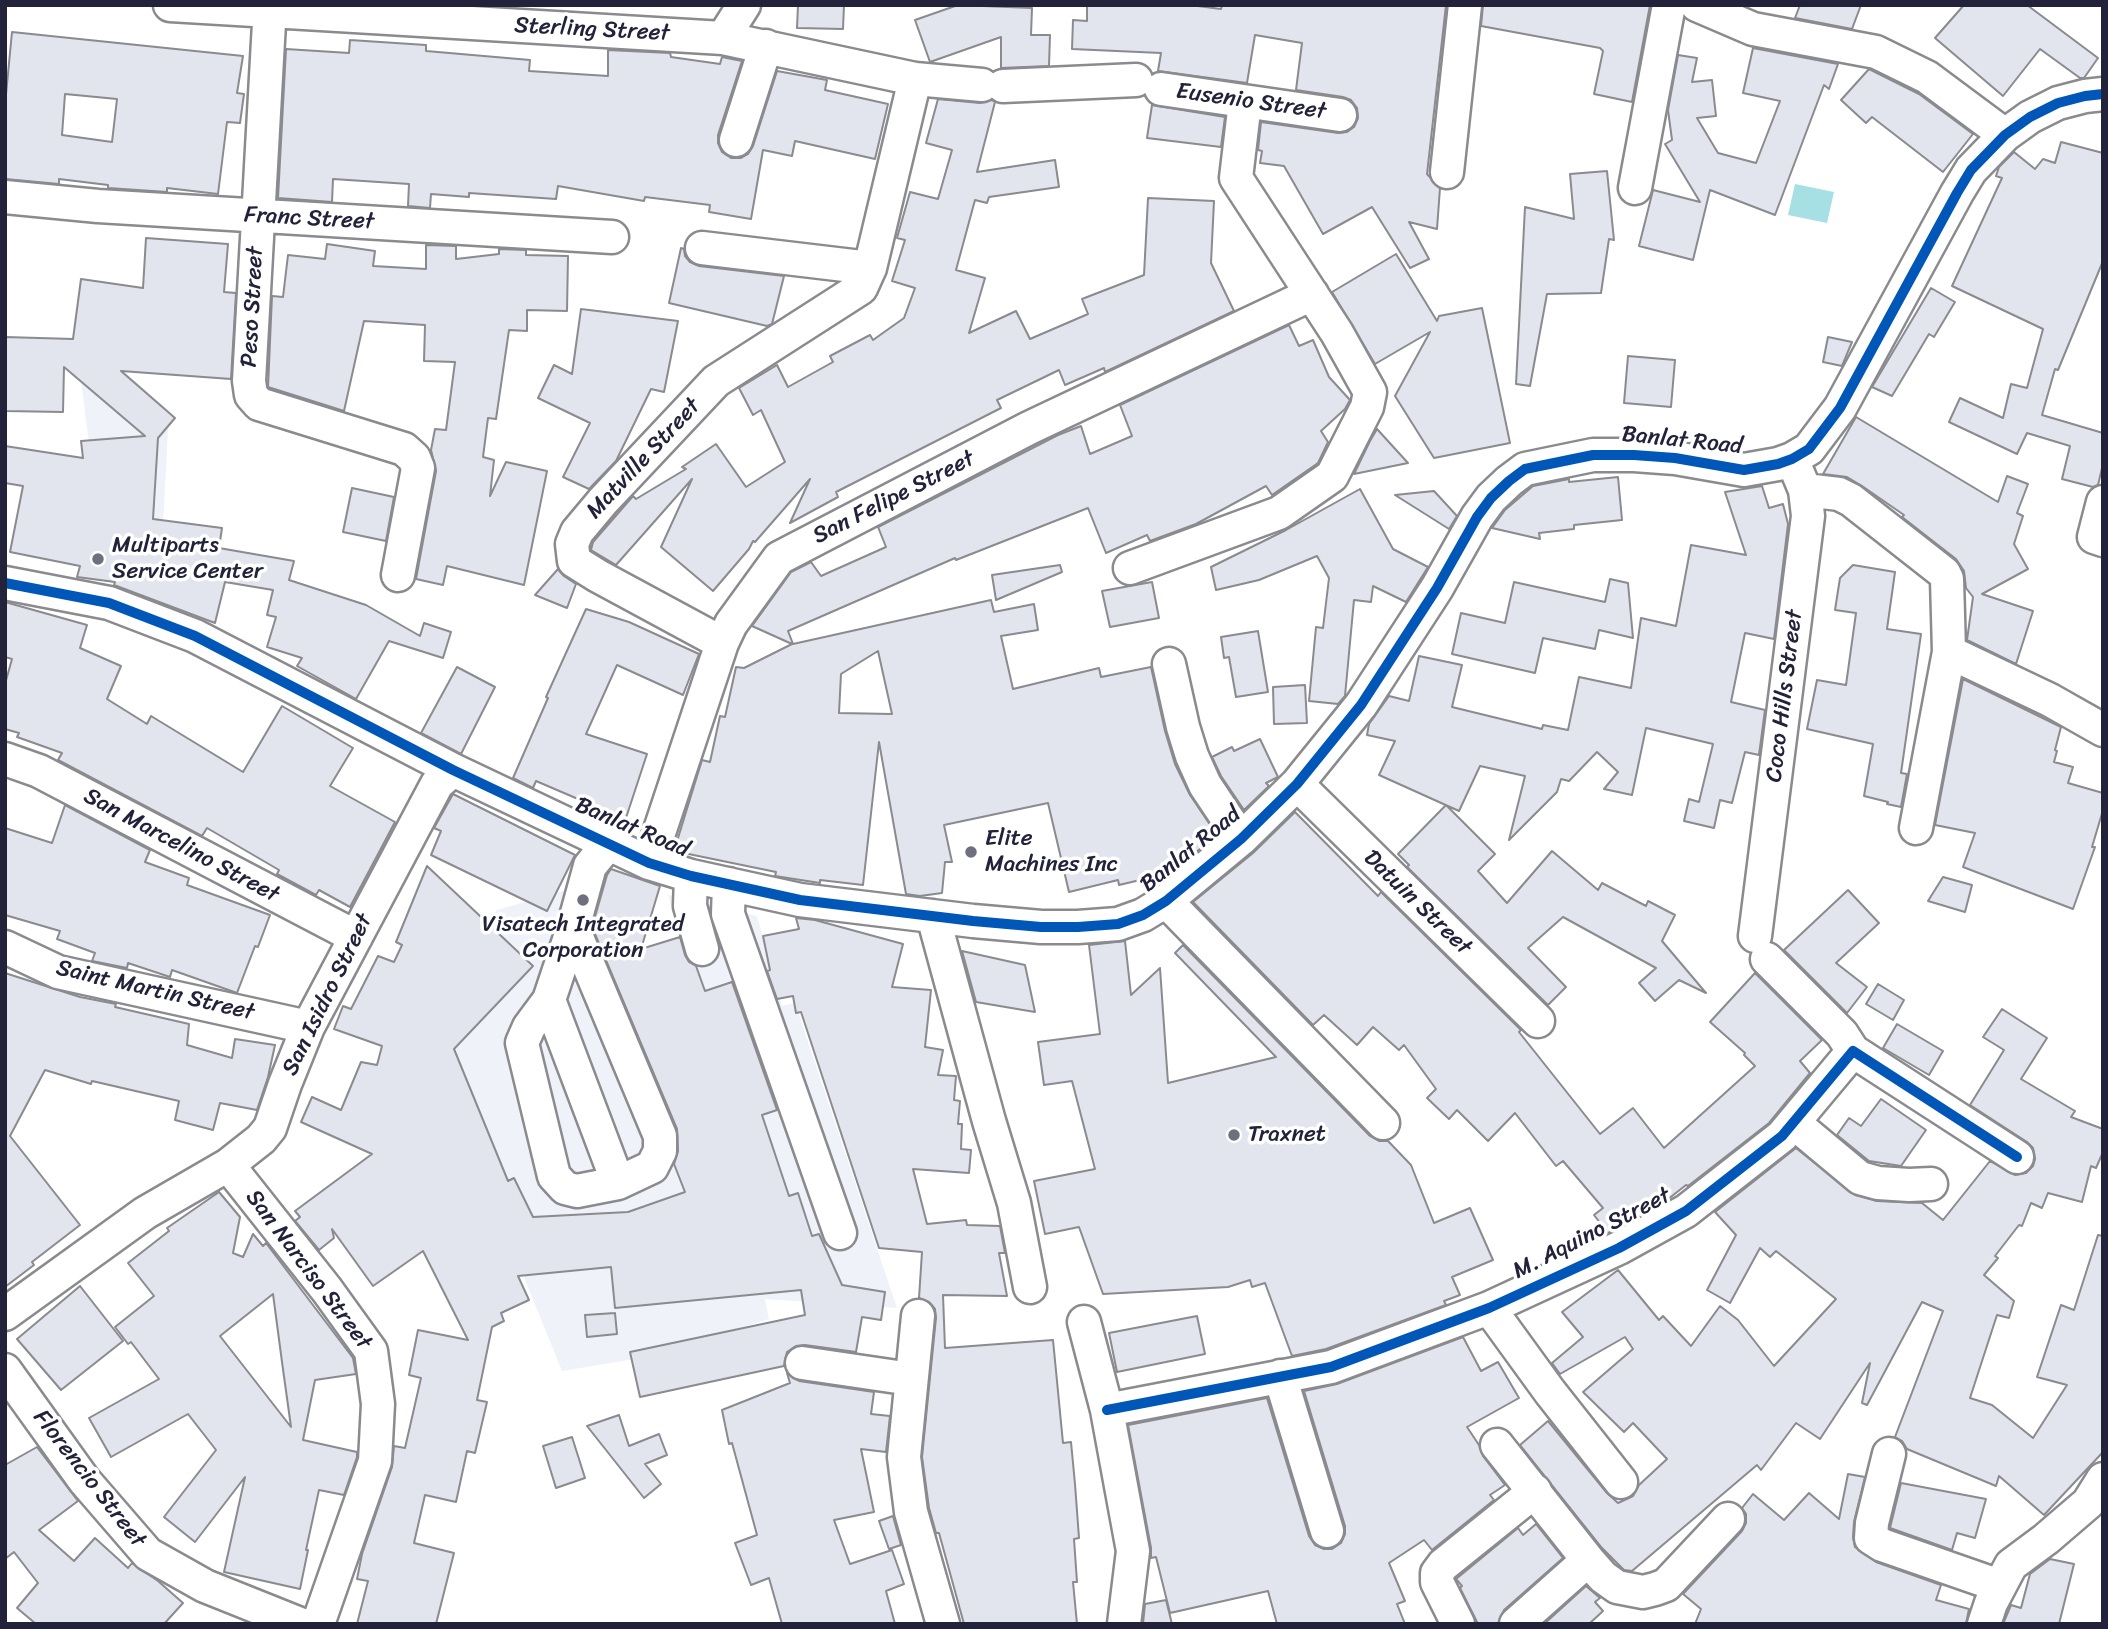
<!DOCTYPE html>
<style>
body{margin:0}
#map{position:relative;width:2108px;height:1629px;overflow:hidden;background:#fff;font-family:Sriracha,sans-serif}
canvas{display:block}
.frame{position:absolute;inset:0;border:7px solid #22223b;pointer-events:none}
</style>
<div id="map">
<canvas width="2108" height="1629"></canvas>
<div class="frame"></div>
</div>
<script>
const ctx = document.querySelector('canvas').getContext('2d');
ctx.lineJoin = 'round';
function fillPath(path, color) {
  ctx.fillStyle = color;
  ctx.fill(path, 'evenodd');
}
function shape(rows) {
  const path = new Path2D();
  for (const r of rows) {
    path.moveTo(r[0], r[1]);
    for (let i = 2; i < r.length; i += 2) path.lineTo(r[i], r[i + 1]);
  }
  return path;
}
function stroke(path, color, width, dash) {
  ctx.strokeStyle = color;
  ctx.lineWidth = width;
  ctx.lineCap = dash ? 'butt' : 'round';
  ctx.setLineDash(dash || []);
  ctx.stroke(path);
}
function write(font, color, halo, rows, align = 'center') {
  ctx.font = font + ' Sriracha,sans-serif';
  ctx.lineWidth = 7;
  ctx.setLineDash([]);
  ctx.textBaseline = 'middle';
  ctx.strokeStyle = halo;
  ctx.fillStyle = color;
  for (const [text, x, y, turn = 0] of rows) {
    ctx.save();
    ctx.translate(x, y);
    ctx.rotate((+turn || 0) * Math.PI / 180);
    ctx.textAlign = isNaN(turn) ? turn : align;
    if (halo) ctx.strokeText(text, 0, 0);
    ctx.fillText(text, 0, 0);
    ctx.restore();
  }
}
fillPath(shape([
 [74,327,169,411,159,600,88,574,93,474],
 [579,860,620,878,649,959,684,946,668,895,757,916,782,1006,795,1003,897,1308,765,1299,769,1319,635,1359,562,1371,521,1270,384,1032,497,910,567,890]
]), '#eff2f9');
fillPath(shape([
 [1795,184,1834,192,1827,223,1788,215]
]), '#a7e0e4');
const building = shape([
 [798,5,844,5,843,29,797,28,798,5],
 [958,5,1032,8,1031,35,1050,35,1049,66,1001,68,1001,37,930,62,915,20,958,5],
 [1087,5,1190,5,1221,9,1222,5,1446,5,1427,174,1440,188,1437,229,1409,222,1429,259,1410,268,1372,207,1323,234,1284,166,1260,163,1262,151,1258,150,1261,122,1338,133,1347,132,1354,127,1358,118,1357,108,1351,100,1343,97,1296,90,1302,43,1255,35,1247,83,1158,71,1161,53,1072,49,1073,20,1087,21,1087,5],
 [1483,5,1650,5,1632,102,1594,94,1603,51,1600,48,1481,26,1483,5],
 [1800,5,1861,5,1852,29,1795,18,1800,5],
 [1964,5,2027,5,2098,58,2084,78,2080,78,2040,49,2003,96,1935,38,1964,5],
 [12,32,243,56,237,93,244,94,240,123,227,122,218,194,167,188,167,192,108,188,108,185,59,179,59,184,5,179,5,105,12,32],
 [65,94,117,99,112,142,62,135,65,94],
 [350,40,426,45,426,51,530,60,529,71,608,76,608,50,670,53,671,57,720,64,722,57,742,61,718,135,718,143,722,152,731,158,741,158,748,154,753,146,777,71,827,80,825,90,888,104,875,159,795,141,792,156,763,150,751,219,709,212,710,205,645,197,644,201,558,186,556,199,469,193,469,197,431,194,430,208,408,206,409,184,333,179,332,202,278,198,286,49,349,53,350,40],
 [1753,48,1838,64,1829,89,1824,85,1775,215,1710,190,1693,260,1639,246,1653,190,1700,202,1665,144,1672,140,1668,110,1678,55,1697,58,1692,82,1712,80,1716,116,1697,118,1718,153,1756,163,1780,101,1743,93,1753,48],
 [1869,69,1919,94,1973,134,1943,172,1872,117,1866,123,1841,100,1869,69],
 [938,99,980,103,992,100,995,102,977,172,1055,160,1059,187,989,197,987,203,975,200,956,270,985,278,969,333,1016,311,1030,339,1088,314,1082,299,1144,275,1148,198,1214,201,1211,263,1234,311,1105,372,1104,368,1065,385,1059,370,997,400,1001,408,836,492,838,497,790,523,810,479,755,542,753,541,749,549,713,591,661,547,692,479,616,565,591,550,593,542,633,496,636,499,686,469,682,467,716,444,746,487,785,462,761,410,753,415,739,388,777,365,788,387,833,362,830,356,870,335,873,340,904,318,915,288,892,281,905,240,897,238,910,192,938,199,952,150,926,143,938,99],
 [1152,105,1225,117,1221,147,1147,138,1152,105],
 [2061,142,2103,153,2103,261,2058,370,2055,369,2042,415,2103,433,2103,464,2098,485,2093,487,2062,479,2070,446,2027,433,2017,454,1949,422,1960,398,2003,418,2011,384,2027,388,2043,329,1952,286,2002,178,1996,176,1999,167,2014,152,2035,169,2043,159,2055,163,2061,142],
 [1607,171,1614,240,1609,239,1601,293,1547,294,1530,386,1516,384,1525,207,1574,219,1570,174,1607,171],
 [146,238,228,244,224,292,236,293,231,379,121,371,175,418,158,438,153,519,222,528,219,548,294,561,289,580,366,605,420,636,424,623,451,632,443,658,389,641,356,699,297,666,302,658,267,647,276,617,267,615,273,590,225,582,215,623,114,585,115,582,77,577,80,566,10,552,23,486,5,483,5,446,83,458,81,441,145,436,64,367,63,412,5,411,5,337,73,339,81,279,143,288,146,238],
 [327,244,375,251,373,266,426,269,426,245,456,246,456,259,499,254,499,249,526,250,526,255,568,256,567,311,527,310,527,331,509,330,496,419,488,418,483,457,494,460,490,496,506,462,547,471,524,585,447,566,443,585,416,579,436,471,431,450,435,429,446,430,455,362,424,361,425,325,364,321,344,411,268,387,272,296,283,297,288,255,325,259,327,244],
 [681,248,684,249,685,256,690,262,699,266,784,276,772,324,767,326,669,303,681,248],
 [1396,254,1437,321,1439,316,1482,308,1510,443,1434,458,1395,396,1430,332,1375,364,1332,292,1396,254],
 [1931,288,1955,302,1934,337,1929,334,1892,396,1872,387,1931,288],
 [581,309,678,321,664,392,651,389,616,461,589,489,563,477,590,423,538,398,554,365,572,374,581,309],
 [1289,325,1299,346,1313,340,1329,377,1350,400,1345,409,1321,431,1328,442,1318,463,1272,495,1266,486,1196,524,1150,541,1147,535,1106,553,1088,508,956,560,955,558,788,631,793,644,991,600,994,612,1034,604,1038,630,1001,636,1013,689,1099,668,1101,677,1151,667,1165,731,1175,764,1190,795,1217,835,1161,881,1157,876,1119,885,1118,880,1069,892,1048,803,944,825,952,862,945,862,942,893,920,896,906,894,879,742,863,885,820,880,820,883,775,876,776,872,674,851,702,760,710,762,720,716,725,717,736,667,744,668,792,644,752,626,791,572,811,562,821,576,886,547,878,527,1058,435,1081,426,1090,454,1132,436,1120,405,1289,325],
 [878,651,892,714,839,713,841,674,878,651],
 [1828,337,1852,342,1842,366,1823,362,1828,337],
 [1628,356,1675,360,1671,407,1624,403,1628,356],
 [1856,417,1998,502,2007,476,2028,484,2017,513,2023,516,2014,544,2028,569,1982,594,2033,611,2016,664,1967,640,1973,597,1966,588,1964,571,1956,559,1902,517,1904,515,1862,486,1847,477,1823,474,1856,417],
 [1377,429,1408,463,1354,474,1370,441,1377,429],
 [1618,477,1622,520,1574,525,1574,529,1539,533,1540,539,1492,528,1505,510,1533,486,1569,479,1569,482,1618,477],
 [1762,486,1769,508,1783,504,1788,524,1774,639,1745,633,1731,702,1765,710,1759,755,1745,752,1732,803,1720,800,1714,828,1684,821,1689,799,1699,802,1713,744,1646,728,1632,795,1604,789,1618,772,1597,752,1569,781,1561,779,1557,792,1509,840,1525,776,1480,766,1459,811,1379,775,1395,741,1367,735,1369,724,1389,696,1409,701,1419,656,1462,665,1452,707,1542,729,1543,725,1568,730,1579,677,1631,688,1641,618,1676,626,1691,545,1746,555,1725,492,1762,486],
 [352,488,394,497,386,541,343,532,352,488],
 [1360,489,1393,549,1428,567,1406,602,1373,586,1371,602,1354,600,1345,696,1338,704,1309,701,1316,627,1323,628,1329,578,1317,556,1259,580,1216,590,1211,567,1286,530,1360,489],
 [1434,491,1457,516,1449,529,1395,495,1434,491],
 [1060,565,1062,572,996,600,992,575,1060,565],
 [1853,565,1895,572,1887,629,1921,634,1901,773,1907,774,1901,807,1887,804,1888,802,1864,796,1873,744,1807,729,1817,680,1846,685,1856,613,1835,610,1840,578,1853,565],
 [558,569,564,576,576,584,567,608,535,595,558,569],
 [1610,579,1628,583,1633,638,1599,630,1595,649,1543,638,1535,673,1452,654,1461,613,1505,623,1514,582,1605,602,1610,579],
 [1152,582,1159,618,1110,627,1102,591,1152,582],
 [5,602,87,625,80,648,121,666,107,699,147,724,151,716,243,772,282,706,353,748,330,786,395,822,350,907,319,890,316,895,277,874,279,870,207,828,202,836,58,760,62,753,17,737,19,733,5,729,5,684,12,659,5,657,5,602],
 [586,609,629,622,699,654,683,695,617,665,586,734,647,754,623,827,586,813,585,802,536,781,533,788,513,778,548,698,546,697,586,609],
 [1258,631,1268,692,1236,697,1229,657,1224,658,1221,637,1258,631],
 [457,667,495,687,461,754,421,733,457,667],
 [1963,679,2061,727,2055,750,2057,751,2054,762,2073,767,2068,783,2103,793,2103,810,2092,847,2095,847,2073,909,1963,867,1975,833,1935,825,1963,679],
 [1305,685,1307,723,1274,724,1273,687,1305,685],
 [1260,739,1278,777,1266,783,1269,786,1244,810,1221,776,1212,757,1232,747,1234,751,1260,739],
 [453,794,575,855,547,911,431,855,441,831,434,828,453,794],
 [65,805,150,850,145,862,189,878,187,885,270,915,258,947,255,946,237,993,172,970,170,977,128,963,127,968,92,961,95,953,57,939,60,931,5,915,5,828,52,843,65,805],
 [1446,805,1495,854,1478,871,1507,903,1552,851,1598,890,1602,883,1646,906,1648,901,1675,915,1662,941,1706,993,1679,980,1655,1001,1639,983,1656,968,1563,917,1528,948,1566,987,1548,1005,1407,867,1409,865,1398,854,1446,805],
 [1295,812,1378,896,1381,892,1521,1030,1519,1032,1600,1134,1633,1108,1664,1148,1755,1066,1744,1055,1745,1053,1710,1022,1755,973,1822,1040,1800,1061,1810,1073,1769,1123,1688,1186,1686,1185,1667,1200,1608,1233,1594,1215,1603,1208,1563,1161,1556,1166,1515,1113,1488,1141,1457,1110,1449,1119,1427,1098,1436,1089,1404,1045,1399,1050,1373,1027,1357,1045,1324,1015,1313,1025,1193,902,1253,853,1295,812],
 [427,866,533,966,454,1049,508,1181,514,1178,533,1217,628,1212,685,1192,674,1164,678,1151,677,1129,592,927,607,875,611,869,660,886,641,949,680,937,685,955,689,962,696,966,705,991,732,982,777,1110,762,1115,789,1196,798,1193,812,1236,819,1234,842,1285,885,1292,881,1320,862,1317,856,1352,805,1345,796,1346,787,1352,784,1366,640,1397,630,1352,805,1315,801,1290,615,1308,611,1267,518,1276,529,1300,501,1313,504,1321,492,1327,477,1400,487,1402,475,1453,467,1451,456,1502,425,1495,414,1543,454,1553,436,1624,357,1624,368,1581,357,1579,362,1554,392,1467,394,1446,405,1448,421,1378,409,1375,418,1330,468,1340,423,1251,373,1286,332,1229,334,1238,319,1250,295,1221,300,1217,295,1211,372,1154,301,1122,312,1097,341,1110,361,1062,377,1065,382,1046,334,1029,343,1006,351,1009,378,956,394,962,402,945,396,942,427,866],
 [1943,877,1972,885,1965,912,1928,901,1943,877],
 [1848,890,1879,923,1836,963,1867,987,1847,1013,1784,950,1848,890],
 [796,918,815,920,903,944,892,987,931,990,925,1047,943,1050,938,1075,956,1076,954,1100,960,1101,958,1124,962,1124,961,1149,971,1150,969,1173,913,1169,927,1224,966,1220,967,1225,1000,1226,1005,1253,999,1253,1007,1296,943,1295,945,1348,1053,1340,1063,1443,1071,1442,1075,1484,1079,1538,1074,1539,1077,1582,1073,1582,1077,1624,964,1624,939,1533,936,1533,929,1508,922,1457,936,1318,935,1309,929,1302,919,1298,922,1252,879,1248,801,1012,796,1013,793,996,777,999,767,971,770,970,763,936,799,929,796,918],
 [1125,941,1131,995,1160,968,1168,1083,1276,1057,1175,953,1183,945,1370,1136,1379,1141,1388,1141,1411,1165,1434,1223,1470,1208,1493,1260,1452,1277,1460,1295,1444,1301,1446,1305,1326,1349,1292,1356,1265,1283,1252,1287,1250,1280,1228,1287,1103,1294,1079,1227,1045,1234,1034,1181,1095,1169,1072,1081,1044,1085,1038,1042,1100,1034,1089,945,1125,941],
 [962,951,1025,965,1035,1012,976,1002,962,951],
 [5,973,80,997,116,1004,115,1007,189,1024,187,1045,232,1058,235,1039,275,1045,268,1077,257,1110,220,1103,213,1130,175,1120,179,1101,92,1081,91,1084,45,1070,10,1136,80,1225,32,1262,34,1265,5,1287,5,973],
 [1878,984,1904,1000,1893,1020,1866,1004,1878,984],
 [2002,1009,2047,1038,2021,1079,2075,1111,2071,1117,2103,1129,2103,1152,2096,1168,2091,1166,2082,1202,2048,1193,2042,1208,2031,1203,2022,1226,2019,1225,1995,1256,1998,1258,1984,1275,2014,1301,2009,1318,1997,1315,1970,1398,1992,1405,2033,1438,2067,1385,2037,1377,2061,1305,2074,1310,2098,1235,2103,1236,2103,1452,2044,1515,1999,1476,1996,1486,1907,1449,1902,1441,1895,1437,1943,1311,1922,1302,1867,1405,1862,1403,1870,1363,1820,1439,1796,1423,1761,1470,1757,1465,1632,1571,1624,1570,1602,1548,1520,1445,1548,1421,1607,1493,1618,1503,1633,1496,1639,1485,1667,1459,1633,1423,1624,1432,1583,1392,1633,1349,1625,1337,1560,1374,1552,1363,1583,1337,1562,1312,1618,1270,1659,1320,1663,1316,1691,1346,1720,1306,1738,1320,1774,1366,1836,1299,1776,1251,1770,1257,1760,1248,1730,1303,1707,1290,1736,1235,1715,1212,1796,1148,1855,1195,1877,1201,1922,1203,1943,1220,1990,1161,2015,1175,2026,1173,2033,1166,2035,1159,2033,1148,2027,1142,1970,1105,2004,1050,1983,1037,2002,1009],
 [1897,1024,1943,1051,1929,1075,1883,1048,1897,1024],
 [1881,1099,1926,1130,1901,1166,1869,1161,1837,1135,1849,1118,1861,1126,1881,1099],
 [219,1192,240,1217,233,1253,243,1257,253,1234,263,1246,266,1243,353,1358,356,1374,315,1380,303,1440,357,1452,357,1457,344,1495,319,1490,306,1550,308,1550,300,1589,224,1572,245,1477,195,1542,164,1517,216,1450,188,1414,111,1457,89,1418,159,1379,131,1342,128,1344,115,1327,154,1296,128,1263,169,1231,167,1228,219,1192],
 [273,1294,282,1362,291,1427,220,1336,273,1294],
 [80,1286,123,1341,61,1390,17,1339,80,1286],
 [615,1313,617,1334,587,1337,585,1315,615,1313],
 [1197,1316,1205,1354,1117,1372,1109,1333,1197,1316],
 [1463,1337,1481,1371,1498,1362,1519,1398,1467,1427,1479,1445,1483,1456,1505,1485,1490,1495,1494,1500,1432,1550,1424,1540,1389,1563,1405,1601,1397,1604,1405,1624,1277,1624,1268,1591,1170,1613,1156,1557,1151,1558,1151,1548,1128,1425,1267,1398,1309,1536,1315,1545,1324,1549,1332,1549,1341,1543,1345,1534,1345,1526,1304,1391,1337,1384,1463,1337],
 [787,1373,799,1381,874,1392,871,1414,890,1416,886,1452,861,1449,874,1512,834,1520,850,1564,892,1550,904,1584,886,1591,895,1624,782,1624,769,1578,751,1585,735,1543,757,1535,732,1443,729,1444,722,1410,790,1383,787,1373],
 [619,1415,629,1446,659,1434,667,1455,645,1464,661,1484,644,1498,587,1426,619,1415],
 [572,1437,585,1478,556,1488,543,1446,572,1437],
 [37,1447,78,1501,39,1530,74,1561,95,1538,128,1568,132,1563,158,1581,183,1603,164,1624,36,1624,17,1608,38,1583,14,1552,5,1559,5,1465,37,1447],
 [1848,1474,1865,1477,1854,1522,1853,1537,1855,1547,1876,1562,1941,1585,1936,1600,1969,1609,1966,1624,1695,1624,1701,1609,1683,1594,1742,1531,1746,1523,1746,1514,1742,1508,1753,1494,1784,1520,1809,1493,1839,1519,1848,1474],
 [1901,1483,1986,1499,1975,1538,1957,1533,1952,1550,1890,1528,1901,1483],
 [893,1516,901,1545,889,1549,879,1521,893,1516],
 [1536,1524,1563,1558,1504,1610,1498,1624,1478,1624,1460,1588,1462,1586,1456,1579,1518,1528,1523,1535,1536,1524],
 [2050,1559,2074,1564,2059,1624,2003,1624,2011,1605,2021,1608,2030,1574,2050,1559],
 [1586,1586,1600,1598,1595,1602,1603,1611,1589,1624,1544,1624,1586,1586],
 [1166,1600,1172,1624,1143,1624,1145,1604,1166,1600]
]);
fillPath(building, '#e2e5ee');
stroke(building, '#8a8a8f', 2);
const minor = shape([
 [170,5,723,38,915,79,982,85],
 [270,5,249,381,251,395,259,404,404,449,414,458,418,468,398,575],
 [1697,5,1753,29,1876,52,1927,77,2005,135],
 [723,38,744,5],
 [1003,86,1136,80],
 [1161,89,1340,115],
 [736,140,766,46],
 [1447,172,1465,5],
 [1635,188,1669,5],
 [5,197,98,206,612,237],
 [702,248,870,268],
 [1805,490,1839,494,1851,500,1944,573,1947,579,1949,652,1916,828],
 [2103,502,2094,537,2103,540],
 [1130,568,1279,513,1332,476,1367,407,1370,392,1337,333,1236,178,1245,102],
 [5,583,109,603,195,636,453,770,649,863,691,876,800,900,973,921,1041,927,1078,927,1118,924,1143,915,1166,901,1241,839,1297,784,1361,705,1437,588,1477,517,1491,498,1509,481,1525,469,1593,455,1634,455,1675,458,1744,470,1778,464,1792,459,1809,449,1840,408,1957,193,1971,170,2005,135,2030,117,2058,103,2085,96,2103,94],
 [722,643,598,576,574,561,572,544,577,532,603,501,716,381,861,288,870,268,915,79],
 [1949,652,2050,700,2103,730],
 [1169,664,1183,727,1192,756,1205,785,1241,839],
 [5,759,39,771,356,937],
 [1297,784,1538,1021],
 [649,863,722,643,731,624,779,558,1029,428,1312,294],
 [691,876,690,906,702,949],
 [729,884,728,914,840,1233],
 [1166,901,1383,1123],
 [933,916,989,1121,1014,1203,1030,1287],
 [573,928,660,1136,660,1151,652,1167,618,1183,577,1191,565,1188,554,1176,522,1043,529,1027,549,1000,573,928,590,866,608,844],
 [1755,936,1808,516,1805,490,1792,459],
 [5,947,58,972,308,1027],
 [1767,959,1842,1034,1853,1051,2017,1157],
 [549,1000,618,1183],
 [1794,1123,1860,1178,1878,1183,1909,1185,1931,1184],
 [228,1165,327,1290,371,1351,378,1404,375,1461,318,1624],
 [1489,1308,1550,1392,1621,1482],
 [5,1314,145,1213,228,1165,261,1139,270,1128,285,1084,308,1027,437,784,453,770],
 [918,1316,904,1457,911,1512,943,1624],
 [1084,1322,1107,1410,1133,1551,1124,1624],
 [802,1363,911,1379],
 [5,1370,84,1480,148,1554,205,1586,300,1624],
 [1280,1376,1327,1531],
 [1107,1410,1331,1367,1489,1308,1619,1248,1686,1211,1782,1136,1853,1051],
 [1497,1445,1588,1560,1516,1624],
 [1889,1454,1872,1523,1871,1538,1882,1545,2000,1586],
 [1588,1560,1603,1577,1617,1587,1643,1592,1655,1589,1666,1585,1728,1519],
 [1458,1624,1437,1582,1437,1573,1443,1565,1535,1491],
 [1984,1624,1991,1603,2011,1565,2046,1539,2088,1503,2103,1479]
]);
stroke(minor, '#8a8a8f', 37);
stroke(minor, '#fff', 32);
stroke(shape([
 [5,583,109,603,195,636,453,770,649,863,691,876,800,900,973,921,1041,927,1078,927,1118,924,1143,915,1166,901,1241,839,1297,784,1361,705,1437,588,1477,517,1491,498,1509,481,1525,469,1593,455,1634,455,1675,458,1744,470,1778,464,1792,459,1809,449,1840,408,1957,193,1971,170,2005,135,2030,117,2058,103,2085,96,2103,94],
 [1107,1410,1331,1367,1489,1308,1619,1248,1686,1211,1782,1136,1853,1051,2017,1157]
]), '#0057b8', 10);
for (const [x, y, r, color] of [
 [98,559,7,"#6f6f80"],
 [971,852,7,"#6f6f80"],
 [583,900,7,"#6f6f80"],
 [1234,1135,7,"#6f6f80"]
]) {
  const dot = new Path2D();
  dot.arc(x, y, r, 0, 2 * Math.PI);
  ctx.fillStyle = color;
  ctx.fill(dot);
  stroke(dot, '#fff', 2.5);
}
write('23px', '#22223b', '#fff', [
 ["Sterling Street",592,30,3],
 ["Eusenio Street",1251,102,8],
 ["Franc Street",309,219,3],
 ["Peso Street",253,307,-87],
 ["Banlat Road",1682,441,6],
 ["Matville Street",644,459,-47],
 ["San Felipe Street",894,498,-27],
 ["Coco Hills Street",1785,696,-83],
 ["Banlat Road",632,828,23],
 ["San Marcelino Street",181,846,28],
 ["Banlat Road",1191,850,-39],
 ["Datuin Street",1417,903,44],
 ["Saint Martin Street",155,991,13],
 ["San Isidro Street",328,995,-64],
 ["M. Aquino Street",1592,1234,-27],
 ["San Narciso Street",308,1270,53],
 ["Florencio Street",89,1479,52]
]);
write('23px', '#22223b', '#fff', [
 ["Multiparts",112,546],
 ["Service Center",112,572],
 ["Elite",985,839],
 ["Machines Inc",985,865],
 ["Visatech Integrated",583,925,"center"],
 ["Corporation",583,951,"center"],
 ["Traxnet",1248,1135]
], 'left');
</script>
